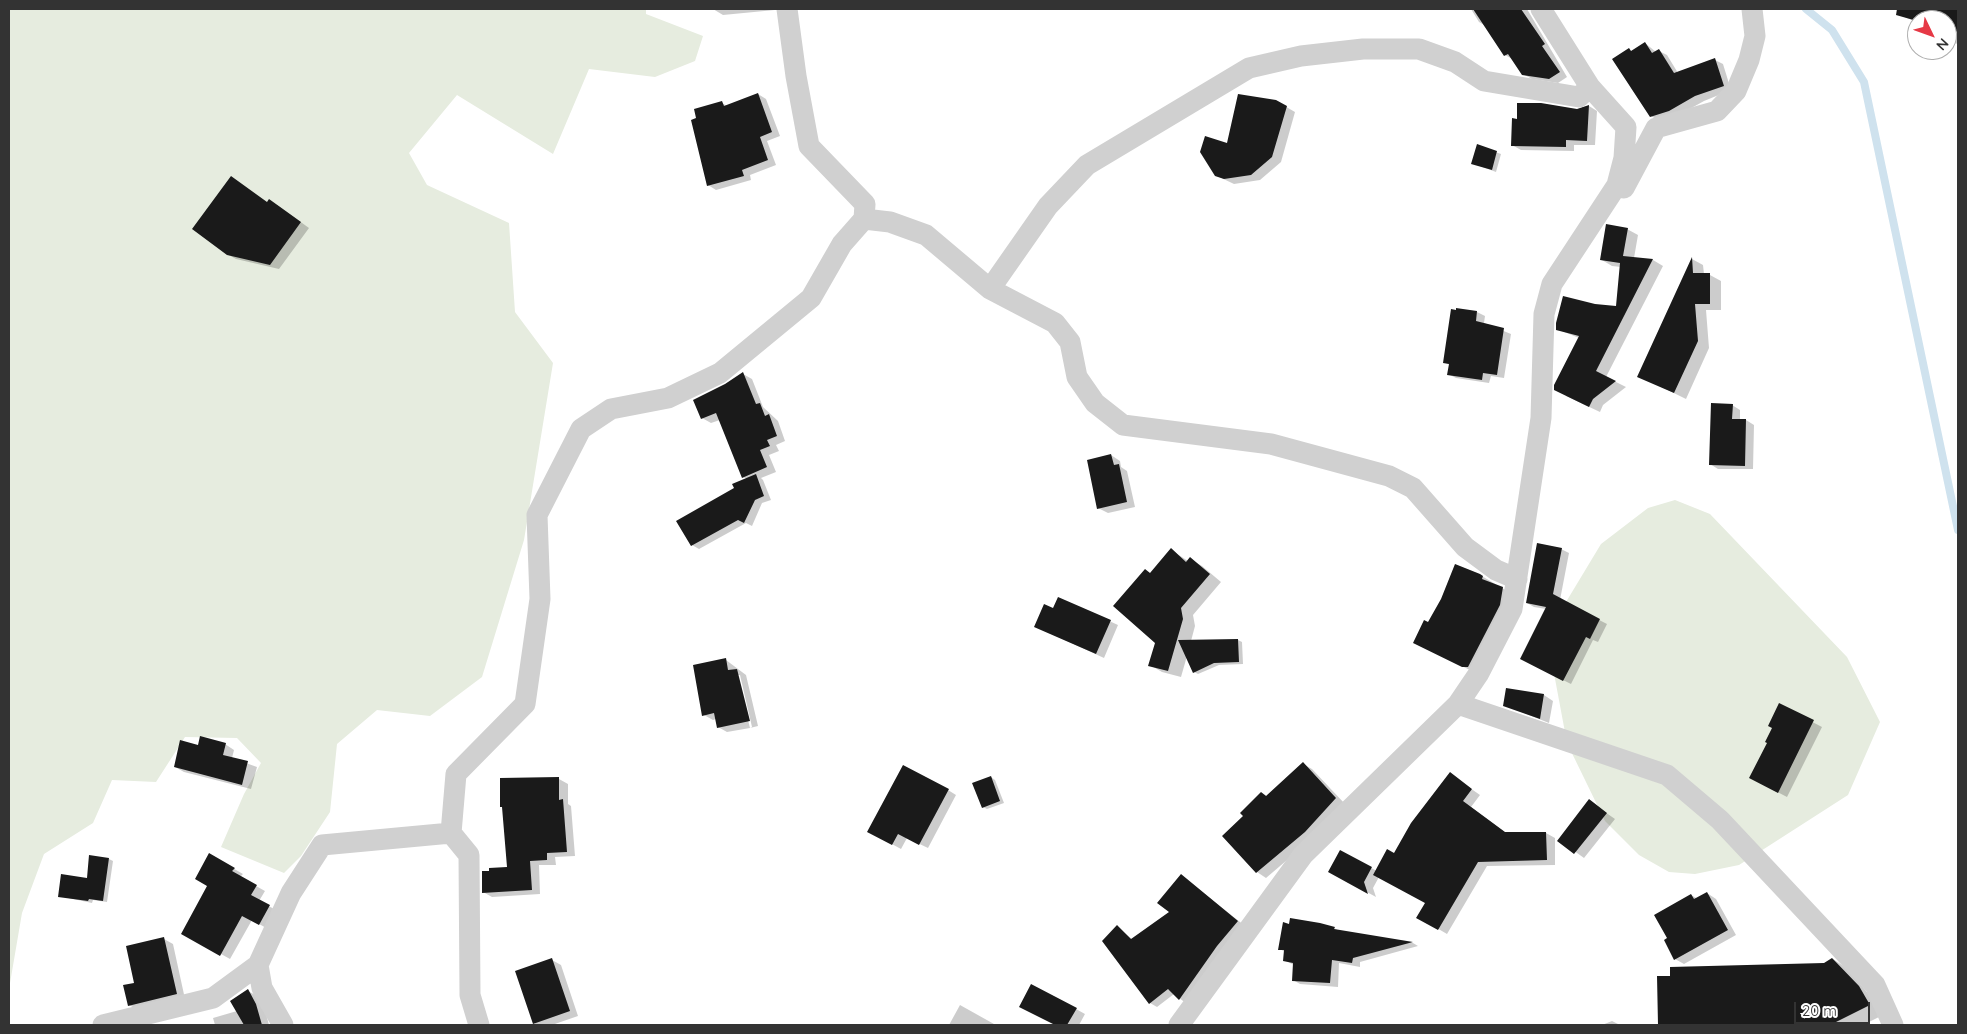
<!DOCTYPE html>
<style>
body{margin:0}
#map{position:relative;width:1967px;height:1034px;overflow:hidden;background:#fff;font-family:Quicksand,sans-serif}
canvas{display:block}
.frame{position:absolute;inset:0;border:10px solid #333;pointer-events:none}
.north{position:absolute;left:1907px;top:10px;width:50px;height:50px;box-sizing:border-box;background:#fff;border:1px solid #adadad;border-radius:50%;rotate:132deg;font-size:14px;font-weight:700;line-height:20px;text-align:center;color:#333}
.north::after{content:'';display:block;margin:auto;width:18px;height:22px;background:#e63946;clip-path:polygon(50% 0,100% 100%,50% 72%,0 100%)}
.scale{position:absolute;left:1794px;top:1002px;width:76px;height:22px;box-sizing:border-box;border:2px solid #333;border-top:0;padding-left:6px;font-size:15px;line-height:18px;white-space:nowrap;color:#333;-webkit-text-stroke:4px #fff;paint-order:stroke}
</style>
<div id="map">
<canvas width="1967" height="1034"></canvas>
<div class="frame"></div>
<div class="north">N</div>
<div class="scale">20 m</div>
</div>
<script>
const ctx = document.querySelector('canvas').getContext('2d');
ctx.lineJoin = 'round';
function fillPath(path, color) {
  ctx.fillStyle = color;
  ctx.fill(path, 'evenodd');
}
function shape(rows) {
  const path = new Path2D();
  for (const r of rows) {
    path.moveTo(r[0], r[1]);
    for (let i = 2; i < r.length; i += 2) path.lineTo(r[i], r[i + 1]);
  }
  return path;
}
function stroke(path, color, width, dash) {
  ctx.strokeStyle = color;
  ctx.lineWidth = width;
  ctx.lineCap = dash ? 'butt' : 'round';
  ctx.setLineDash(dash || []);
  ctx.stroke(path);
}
fillPath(shape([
 [9,9,646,9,646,14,703,36,695,61,655,77,589,69,553,154,457,95,409,153,427,185,509,223,515,312,553,363,524,540,482,677,430,716,377,710,337,744,330,812,301,856,284,873,221,847,244,794,261,763,237,738,185,737,156,782,112,780,93,823,44,854,22,913,9,989],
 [1675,500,1710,514,1847,657,1880,722,1848,795,1739,865,1695,874,1669,872,1639,855,1605,821,1567,743,1550,652,1566,602,1601,544,1648,508]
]), '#e6ecdf');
fillPath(shape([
 [713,9,785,9,723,15],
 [1471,9,1527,9,1567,77,1558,83,1532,79,1523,74,1514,60,1505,55,1486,26,1479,22],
 [1904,9,1958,9,1958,44,1947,41,1947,20,1917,20,1917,22,1902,16],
 [1645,43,1656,52,1659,51,1667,55,1678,73,1715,60,1723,64,1731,90,1704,101,1677,116,1659,121,1651,116,1632,52],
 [758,94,766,99,780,136,767,141,776,165,750,175,751,180,716,190,708,185,722,103,727,106],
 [1276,101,1295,112,1281,162,1260,180,1234,184,1215,175,1228,144],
 [1589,106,1597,111,1595,145,1574,145,1574,151,1521,150,1512,145],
 [1478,146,1501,154,1496,172,1477,165],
 [277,205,309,228,279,269,236,259,227,254,271,206],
 [1627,229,1638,235,1634,258,1653,260,1663,266,1606,377,1626,387,1603,405,1600,412,1566,396,1579,338,1557,329,1595,305,1617,307,1621,267,1612,266,1602,260],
 [1692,259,1703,265,1704,274,1710,275,1721,281,1721,310,1706,310,1709,348,1686,399,1639,376],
 [1457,309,1477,312,1485,316,1484,323,1511,334,1504,378,1491,376,1489,383,1456,378,1448,374,1450,365,1444,362],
 [743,374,752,379,763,407,778,421,785,441,776,445,779,451,769,455,776,472,761,478,763,480,771,500,762,503,752,526,746,523,699,549,692,545,735,489,747,479,743,477,720,420,711,423,702,418,726,385],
 [1732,405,1740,410,1740,420,1746,420,1754,425,1753,469,1718,469,1710,464],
 [1111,455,1120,461,1121,467,1127,471,1135,507,1108,513,1098,508],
 [1561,549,1569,553,1560,600,1607,624,1598,642,1593,640,1571,684,1529,663,1546,609,1534,607,1527,603],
 [1171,550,1188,561,1190,559,1202,566,1221,582,1193,615,1195,626,1191,641,1238,640,1242,642,1243,664,1219,665,1198,674,1194,672,1187,656,1181,677,1162,672,1150,665,1156,642,1151,574],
 [1480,575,1514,595,1476,673,1427,649,1428,623],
 [1059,598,1118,625,1104,658,1043,630],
 [726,660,746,675,758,726,750,728,752,727,740,675,737,675,750,728,727,732,718,727,716,719,713,720,704,715],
 [1507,689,1544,695,1553,701,1549,723,1504,705],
 [1780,705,1822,727,1787,797,1760,783],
 [225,744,234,750,232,758,257,767,251,789,184,772,175,767,199,746],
 [1303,764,1312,769,1345,804,1314,837,1266,878,1257,872,1224,836,1245,816,1262,793,1268,797],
 [1450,774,1480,795,1471,807,1506,833,1546,833,1555,838,1555,865,1487,866,1447,934,1418,917,1431,905,1379,877,1373,888,1376,897,1330,872,1340,852,1377,871,1395,855],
 [991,777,995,780,1004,803,987,809,983,807],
 [559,779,568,784,568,804,571,806,575,856,555,857,556,865,539,865,540,894,492,897,483,892,508,868],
 [948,790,956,795,928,848,907,838,901,849,877,836],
 [1589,801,1615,819,1584,858,1559,840],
 [210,855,243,874,240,877,265,891,259,901,278,911,268,929,252,920,230,959,183,933,209,885],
 [109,859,113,861,107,902,93,900,92,903,59,896,88,880],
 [1182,876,1245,926,1187,1004,1174,994,1157,1007,1150,1003,1117,927,1133,940,1171,912],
 [1707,893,1716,899,1736,935,1684,964,1675,959,1668,939,1691,895,1698,899],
 [1290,926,1334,928,1339,931,1413,943,1418,946,1360,962,1360,967,1339,963,1338,987,1300,984,1293,980,1294,965,1284,960,1285,952,1280,949],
 [164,939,173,944,185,999,138,1010,129,1005],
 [1833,959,1848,969,1885,1014,1863,1025,1659,1025,1824,965],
 [552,960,561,965,578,1016,552,1025,537,1025,534,1023],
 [248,991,257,996,265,1010,269,1025,215,1025,213,1018,237,1011],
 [960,1005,994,1024,995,1025,949,1025],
 [1076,1009,1085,1014,1079,1025,1056,1025,1030,1011],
 [1612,1021,1620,1025,1602,1025]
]), '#0003');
stroke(shape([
 [1806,9,1832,30,1864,82,1958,530]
]), '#cfe2ee', 8);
fillPath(shape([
 [1473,9,1521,9,1545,44,1542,46,1560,72,1549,79,1522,75,1508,54,1504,56],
 [1897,9,1958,9,1958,32,1947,29,1947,20,1917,21,1896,15],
 [1645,42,1652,53,1659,49,1674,73,1715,58,1724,86,1695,96,1669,111,1650,117,1612,59,1629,48,1631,51],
 [758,93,772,132,760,137,768,160,742,170,744,176,707,186,691,120,696,118,694,109,722,101,724,106],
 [1238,94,1276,100,1287,106,1272,157,1251,175,1224,179,1215,176,1200,152,1205,136,1227,143],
 [1517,103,1541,103,1577,109,1589,105,1587,141,1566,140,1566,147,1511,146,1512,118,1517,119],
 [1477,144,1497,151,1492,170,1471,164],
 [231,176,267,202,269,199,301,222,270,265,227,255,192,229],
 [1606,224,1628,228,1623,256,1653,259,1596,371,1616,381,1593,399,1589,407,1554,390,1554,385,1579,336,1556,330,1556,323,1563,296,1595,304,1616,306,1620,263,1600,260],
 [1692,257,1693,273,1710,273,1710,304,1695,304,1698,341,1674,393,1637,377],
 [1456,308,1477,311,1476,321,1504,328,1497,375,1483,373,1482,380,1447,375,1449,364,1443,363,1451,309,1456,310],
 [743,372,756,404,760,403,765,416,769,414,777,436,767,440,770,446,760,450,767,467,742,478,716,413,701,419,693,400,725,384],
 [1711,403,1733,404,1732,419,1746,419,1745,466,1709,465],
 [1111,454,1114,465,1119,464,1127,502,1097,509,1087,460],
 [756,474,764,496,755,500,744,523,738,520,691,546,676,521,734,488,732,484],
 [1537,543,1562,548,1553,594,1600,619,1590,639,1586,637,1563,681,1520,659,1546,607,1526,603],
 [1171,548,1186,562,1190,557,1210,574,1181,608,1183,619,1168,671,1148,666,1155,643,1113,606,1145,569,1150,573],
 [1455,564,1480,574,1483,576,1482,579,1503,587,1500,605,1468,667,1462,667,1413,643,1424,620,1428,622,1441,599],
 [1058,597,1111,620,1096,654,1034,627,1044,604,1053,608],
 [1238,639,1239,662,1214,663,1193,673,1178,640],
 [726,658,728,670,737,669,750,721,717,728,714,713,702,716,693,665],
 [1506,688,1544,694,1540,719,1503,706],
 [1779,703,1814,720,1778,793,1749,778,1767,743,1765,742,1772,728,1768,726],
 [200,736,226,743,223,755,248,761,242,785,174,767,180,740,198,745],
 [1303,762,1336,798,1305,832,1256,873,1222,836,1243,816,1240,813,1261,792,1266,796],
 [903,765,949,789,919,845,898,834,892,845,867,832],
 [1450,772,1472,789,1463,801,1505,832,1546,832,1547,860,1478,862,1438,930,1416,918,1425,903,1373,875,1387,849,1394,853,1411,823],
 [991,776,1000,801,982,808,972,783],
 [559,777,559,800,563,799,567,852,547,853,547,860,530,861,532,890,482,893,482,871,489,871,489,868,507,867,502,807,500,807,500,778],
 [1589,799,1607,813,1574,854,1557,841],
 [1340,850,1372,867,1364,882,1368,894,1328,872],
 [209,853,235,868,232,871,257,885,251,895,270,905,259,925,242,916,220,956,181,934,207,886,195,879],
 [89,855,109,858,103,901,89,899,88,901,58,897,61,874,87,878],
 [1181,874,1238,921,1217,946,1179,1000,1168,989,1149,1004,1102,941,1117,925,1131,939,1169,912,1157,903],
 [1707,892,1728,930,1674,960,1664,940,1667,938,1654,915,1691,894,1694,899],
 [1290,918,1320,923,1335,927,1334,929,1413,942,1353,958,1352,963,1332,960,1330,983,1292,981,1293,963,1283,961,1284,950,1278,950,1283,922,1289,924],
 [164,937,177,994,128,1006,123,985,134,983,126,946],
 [552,958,570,1011,533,1024,515,971],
 [1832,958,1859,986,1870,1005,1830,1025,1658,1025,1657,976,1670,976,1670,967,1824,963],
 [1031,984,1077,1008,1067,1025,1055,1025,1019,1007],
 [248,989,256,1004,262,1025,244,1025,230,1001]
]), '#1a1a1a');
stroke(shape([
 [787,9,796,76,809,146,865,204,864,219],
 [1624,188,1656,128,1717,111,1736,91,1749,60,1755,36,1752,9],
 [990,289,1048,206,1087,165,1249,68,1301,56,1363,49,1419,49,1455,62,1484,81,1579,97,1590,87],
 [1458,704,1667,775,1720,820,1875,985,1893,1025],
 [451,833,456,774,525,704,540,599,537,515,581,429,611,409,668,398,720,373,811,298,842,244,864,219,890,222,926,235,990,289,1055,323,1070,342,1077,377,1095,403,1123,425,1271,444,1389,476,1413,488,1465,547,1496,570,1517,579],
 [103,1025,213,998,258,965],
 [283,1025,262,988,258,965,291,893,322,845,451,833,469,855,470,995,479,1025],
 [1179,1025,1303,855,1458,704,1479,673,1512,609,1541,418,1544,314,1552,284,1617,185,1624,158,1626,127,1590,87,1541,9]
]), '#d0d0d0', 21);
</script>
